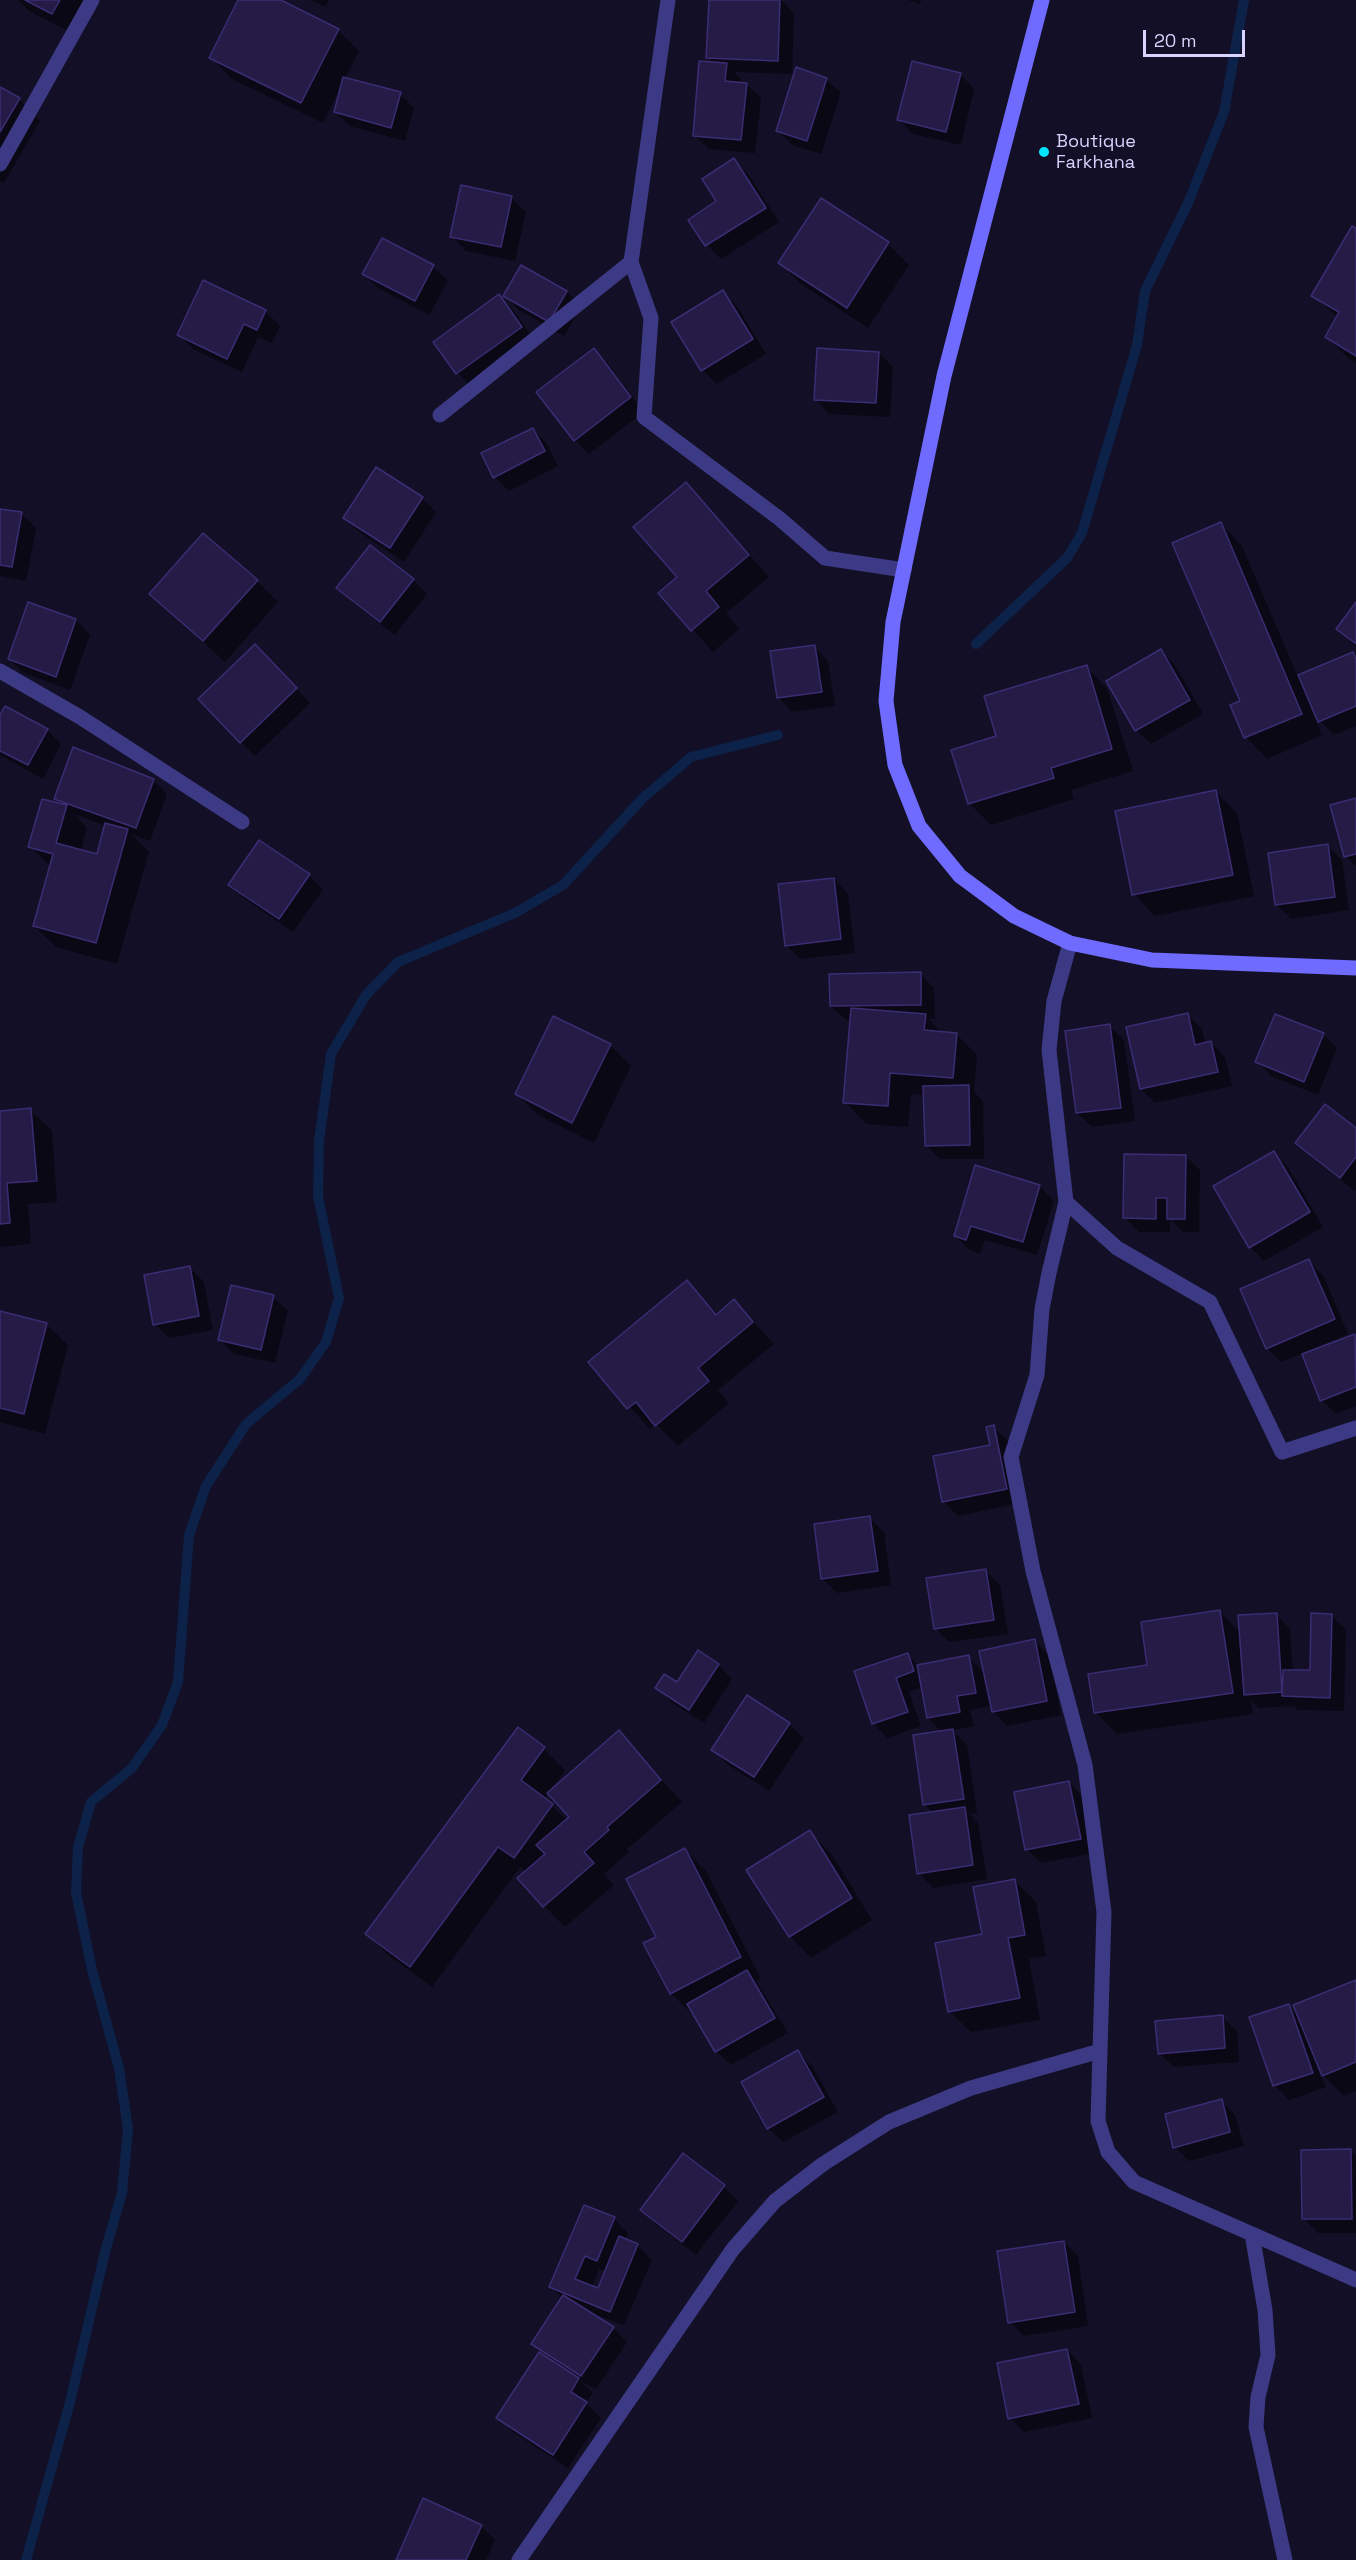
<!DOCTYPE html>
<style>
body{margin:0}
#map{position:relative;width:1356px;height:2560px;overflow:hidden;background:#130f26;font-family:"Space Grotesk",sans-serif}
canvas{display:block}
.scale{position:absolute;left:1143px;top:30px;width:102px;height:27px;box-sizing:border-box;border:3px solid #d9d4ff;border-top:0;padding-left:8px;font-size:18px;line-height:21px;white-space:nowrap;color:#d9d4ff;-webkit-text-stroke:4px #130f26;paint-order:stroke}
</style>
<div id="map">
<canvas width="1356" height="2560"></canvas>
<div class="scale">20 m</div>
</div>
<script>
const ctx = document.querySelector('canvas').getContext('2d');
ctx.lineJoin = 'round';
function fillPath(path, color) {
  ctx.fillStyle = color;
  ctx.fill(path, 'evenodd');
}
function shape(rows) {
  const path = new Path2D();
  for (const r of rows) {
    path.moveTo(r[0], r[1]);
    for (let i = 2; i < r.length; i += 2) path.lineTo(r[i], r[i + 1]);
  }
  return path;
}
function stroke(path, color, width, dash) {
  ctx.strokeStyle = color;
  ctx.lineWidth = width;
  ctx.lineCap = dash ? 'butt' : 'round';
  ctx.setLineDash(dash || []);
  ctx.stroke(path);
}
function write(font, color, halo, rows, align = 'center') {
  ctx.font = font + ' "Space Grotesk",sans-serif';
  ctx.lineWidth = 5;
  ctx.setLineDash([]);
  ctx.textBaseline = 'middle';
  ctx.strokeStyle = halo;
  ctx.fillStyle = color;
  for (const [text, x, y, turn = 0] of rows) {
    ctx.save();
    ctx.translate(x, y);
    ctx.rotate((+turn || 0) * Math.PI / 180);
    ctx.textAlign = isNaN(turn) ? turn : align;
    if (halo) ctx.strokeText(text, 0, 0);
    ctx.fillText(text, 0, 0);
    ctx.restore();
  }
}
fillPath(shape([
 [18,0,92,0,74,34,29,11],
 [239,0,277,0,338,30,359,51,345,79,400,94,414,108,405,141,350,126,335,112,340,89,323,123,232,79,211,57],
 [312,0,329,0,325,7],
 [710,0,781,0,794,13,792,74,734,72,741,79,740,84,746,84,761,98,755,153,709,149,694,135,714,64,708,57],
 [908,0,921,0,920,4],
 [960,74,974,89,961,145,913,134,899,120],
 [826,79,841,93,821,154,792,145,777,130],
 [0,89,19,99,40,121,4,183,0,181],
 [734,160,748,174,779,222,721,259,707,245,690,220,718,202],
 [511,198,526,212,515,261,466,251,452,236],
 [821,200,888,244,909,265,868,328,801,284,780,263],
 [1356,230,1356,363,1348,358,1327,337,1338,318,1313,295],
 [382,240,433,267,448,281,429,315,378,288,364,274],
 [521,267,567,292,581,307,564,336,519,310,505,296],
 [204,282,266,312,280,326,272,343,258,337,242,372,193,349,179,335],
 [723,292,737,306,766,354,717,384,702,370],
 [498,296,513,310,535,341,472,387,458,373,435,343],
 [594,350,608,364,644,412,589,454,575,440],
 [879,353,893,367,890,417,829,414,815,399],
 [533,429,547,444,558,466,509,491,495,477],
 [686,484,769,577,726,613,739,629,713,652,660,593,679,578],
 [422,498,436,512,404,562,359,532,345,518],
 [0,510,22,514,36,528,26,581,0,576],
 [1221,524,1242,546,1298,677,1353,654,1356,657,1356,726,1334,735,1320,721,1308,693,1305,694,1322,735,1267,759,1246,737],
 [370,547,413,580,427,594,395,635,352,602,338,588],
 [257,581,278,602,225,662,151,594],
 [29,604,76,620,90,635,70,690,24,673,9,659],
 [1356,604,1356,647,1338,629],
 [255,646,310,703,255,756,241,742],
 [814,647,828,661,835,706,792,712,778,697],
 [1160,651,1175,665,1203,714,1151,744,1136,730],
 [1086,667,1107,688,1133,771,1071,790,1074,799,991,825,969,803],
 [0,719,47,730,61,744,43,779,0,755],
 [153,780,167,794,150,841,131,834,149,852,117,964,56,947,34,926,51,867,30,846,63,806,56,799],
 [74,814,106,826,98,856,81,851,87,828],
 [1216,792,1237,813,1254,896,1155,916,1134,894],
 [1356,799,1356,866,1346,856],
 [1327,846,1342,860,1349,910,1291,919,1277,905],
 [309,875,323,890,293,932,245,899,230,884],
 [834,879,848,894,855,953,800,959,786,945],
 [920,974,934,988,935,1019,928,1019,943,1033,956,1034,977,1055,974,1092,983,1101,984,1159,940,1159,926,1145,925,1095,911,1094,908,1127,866,1124,845,1102,852,1020,846,1020,831,1006],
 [1187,1015,1202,1029,1205,1044,1211,1042,1225,1057,1232,1086,1155,1103,1141,1089],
 [1110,1026,1124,1040,1135,1121,1092,1127,1077,1113],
 [1323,1034,1337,1048,1318,1095,1271,1076,1257,1061],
 [610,1045,631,1066,594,1143,538,1115,517,1094],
 [30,1110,52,1131,57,1202,28,1204,31,1244,0,1247,0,1112],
 [1356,1130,1356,1190,1355,1191,1311,1157,1297,1143],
 [1274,1153,1288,1167,1323,1227,1264,1261,1250,1247],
 [1185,1156,1200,1170,1199,1232,1183,1232,1170,1219,1170,1232,1139,1232,1125,1218],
 [976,1167,1040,1187,1054,1201,1037,1255,985,1240,980,1254,970,1250,955,1236],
 [1309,1261,1323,1275,1348,1334,1308,1351,1309,1353,1354,1336,1356,1338,1356,1406,1336,1414,1322,1400,1303,1353,1281,1362,1267,1348],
 [190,1268,204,1282,213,1330,169,1338,155,1324],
 [687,1282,718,1315,734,1301,774,1344,718,1390,729,1403,678,1446,656,1424,650,1429,590,1363],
 [273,1297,288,1311,275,1363,234,1354,220,1340],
 [0,1312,46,1324,68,1345,45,1434,0,1422],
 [993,1427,1008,1441,1020,1503,958,1516,944,1502,992,1446],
 [869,1518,884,1532,891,1585,837,1593,823,1579],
 [986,1571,1000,1585,1008,1634,949,1642,935,1628],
 [1220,1612,1241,1633,1276,1614,1290,1629,1293,1672,1311,1672,1332,1616,1346,1630,1344,1711,1298,1710,1294,1706,1259,1708,1251,1700,1253,1714,1117,1734,1095,1712],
 [1035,1641,1049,1655,1061,1715,1007,1726,993,1711,992,1706,970,1710,974,1726,952,1730,967,1745,977,1813,970,1814,978,1823,987,1879,933,1888,919,1873,933,1813,924,1804,942,1732,928,1718,922,1687,909,1692,921,1726,887,1738,873,1723,907,1654,919,1666,968,1657,985,1673],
 [718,1665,732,1679,704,1723,671,1702,657,1687,677,1685],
 [789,1724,804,1738,769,1791,727,1764,713,1749],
 [518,1729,544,1749,565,1770,550,1791,619,1733,682,1802,627,1849,629,1852,604,1874,614,1885,565,1927,544,1906,526,1872,520,1867,432,1987,388,1955,367,1934],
 [549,1792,571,1817,567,1820,544,1799],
 [1069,1782,1083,1797,1094,1853,1041,1863,1027,1849],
 [809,1832,831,1853,872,1920,811,1958,790,1936],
 [685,1850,706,1871,761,1979,756,1981,788,2033,731,2065,716,2051,694,2013,692,2014,671,1993,658,1938],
 [1014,1880,1036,1902,1046,1956,1029,1959,1040,2020,971,2032,949,2011,984,1935],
 [1356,1982,1356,2060,1332,2070,1332,2073,1356,2063,1356,2091,1344,2096,1321,2073,1326,2087,1289,2100,1275,2086,1251,2018,1288,2005,1300,2017],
 [1222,2017,1237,2031,1239,2062,1174,2067,1159,2053],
 [798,2052,812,2066,838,2112,783,2142,768,2128],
 [1221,2101,1235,2115,1244,2146,1189,2161,1175,2147],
 [1351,2151,1356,2156,1356,2233,1318,2233,1304,2219],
 [724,2187,738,2201,696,2255,656,2224,642,2209],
 [614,2219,628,2233,625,2240,637,2245,652,2260,624,2325,588,2312,613,2328,627,2342,596,2389,580,2381,593,2393,586,2403,601,2418,568,2468,513,2432,498,2418,546,2357,533,2343,563,2298,551,2287],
 [599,2269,606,2272,599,2290,592,2287],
 [1064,2242,1078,2256,1088,2326,1024,2336,1010,2322],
 [1067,2350,1081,2365,1092,2418,1024,2432,1010,2418],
 [481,2526,495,2540,486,2560,397,2560]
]), '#0007');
stroke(shape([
 [976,644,1067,558,1082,533,1137,345,1145,291,1189,201,1224,112,1244,0],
 [26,2560,70,2402,106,2248,122,2193,128,2129,119,2068,92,1970,76,1892,78,1847,91,1802,132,1768,162,1725,178,1682,189,1535,206,1486,246,1424,300,1379,326,1342,339,1298,318,1196,319,1141,331,1054,366,995,398,962,515,913,563,885,643,798,691,757,778,735]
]), '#0c2248', 10);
const building = shape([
 [25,0,60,0,52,14,25,0],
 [238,0,281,0,339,29,301,103,209,58,238,0],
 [709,0,780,0,778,61,706,58,709,0],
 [699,61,727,63,725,81,747,83,741,140,693,136,699,61],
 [912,61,961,73,946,132,897,120,912,61],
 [796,67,827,78,807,141,776,131,796,67],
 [343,77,401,92,391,128,334,112,343,77],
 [0,87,20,98,0,132,0,87],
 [734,158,766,208,705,246,688,220,716,201,702,179,734,158],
 [461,185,512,196,501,247,450,237,461,185],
 [821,198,889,242,847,308,778,263,821,198],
 [1352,226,1356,228,1356,356,1325,337,1339,312,1311,296,1352,226],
 [382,238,434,265,415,301,362,274,382,238],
 [521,265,567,291,549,322,503,296,521,265],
 [203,280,266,310,257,330,244,324,227,359,177,335,203,280],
 [723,290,753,339,701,371,671,322,723,290],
 [499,294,522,327,456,374,433,342,499,294],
 [594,348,631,397,574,441,536,392,594,348],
 [817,348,879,352,876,403,814,400,817,348],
 [533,428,545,451,493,478,481,453,533,428],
 [376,467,423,497,390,548,343,518,376,467],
 [686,482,749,555,706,591,719,607,691,631,658,593,677,577,633,527,686,482],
 [0,509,22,512,12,567,0,565,0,509],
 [1221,522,1302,714,1244,738,1230,705,1240,701,1172,543,1221,522],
 [203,533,258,580,203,641,149,594,203,533],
 [370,545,414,579,380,622,336,588,370,545],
 [28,602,76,619,56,677,8,659,28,602],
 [1356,602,1356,644,1336,629,1356,602],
 [255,644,297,688,240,743,198,699,255,644],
 [815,645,822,692,777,698,770,651,815,645],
 [1161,649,1190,700,1135,731,1106,681,1161,649],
 [1353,652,1356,659,1356,706,1318,722,1298,675,1353,652],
 [1087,665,1112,749,1051,768,1054,778,968,804,951,750,996,736,984,696,1087,665],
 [5,706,48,729,28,765,0,751,0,715,5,706],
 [73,747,154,779,136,828,54,799,73,747],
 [1216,790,1233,875,1132,895,1115,811,1216,790],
 [1356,798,1356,854,1344,857,1330,805,1356,798],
 [42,799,67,805,56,843,97,854,105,823,128,829,96,943,33,926,53,854,28,847,42,799],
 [259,840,310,874,279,919,228,885,259,840],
 [1328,844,1335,897,1275,905,1268,853,1328,844],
 [834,878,841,939,785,946,778,884,834,878],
 [921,972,921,1005,830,1006,829,974,921,972],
 [851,1008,926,1014,924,1030,957,1033,953,1078,890,1073,888,1106,843,1103,851,1008],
 [1188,1013,1195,1045,1211,1041,1218,1072,1140,1089,1126,1027,1188,1013],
 [1275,1014,1324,1033,1304,1082,1255,1062,1275,1014],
 [553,1016,611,1044,572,1123,515,1094,553,1016],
 [1110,1024,1121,1108,1076,1113,1065,1031,1110,1024],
 [969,1085,970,1145,925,1146,923,1086,969,1085],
 [1325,1104,1356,1128,1356,1157,1340,1178,1295,1143,1325,1104],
 [31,1108,37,1181,7,1183,10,1223,0,1224,0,1111,31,1108],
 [1274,1151,1310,1212,1249,1248,1213,1186,1274,1151],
 [1124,1154,1186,1155,1185,1219,1167,1219,1167,1198,1156,1198,1156,1219,1123,1218,1124,1154],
 [975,1165,1040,1185,1023,1242,971,1226,966,1240,954,1236,975,1165],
 [1309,1259,1335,1319,1266,1349,1240,1289,1309,1259],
 [190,1266,199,1316,153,1325,144,1275,190,1266],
 [687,1280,716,1315,734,1299,753,1322,698,1368,709,1381,655,1426,636,1402,627,1409,588,1362,687,1280],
 [231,1285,274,1295,261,1350,218,1340,231,1285],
 [0,1311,47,1323,24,1414,0,1408,0,1311],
 [1355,1334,1356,1387,1320,1401,1302,1354,1355,1334],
 [994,1425,1007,1489,942,1502,933,1456,990,1445,986,1427,994,1425],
 [870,1516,878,1571,821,1579,814,1524,870,1516],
 [986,1569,994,1620,934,1629,926,1578,986,1569],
 [1220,1610,1233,1693,1094,1713,1088,1674,1147,1665,1141,1622,1220,1610],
 [1277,1613,1282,1692,1244,1695,1238,1615,1277,1613],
 [1311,1613,1332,1614,1330,1698,1282,1696,1283,1670,1310,1670,1311,1613],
 [1035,1639,1047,1701,992,1712,979,1651,1035,1639],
 [698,1650,719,1664,689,1710,655,1688,664,1674,677,1682,698,1650],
 [908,1653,914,1671,896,1678,908,1712,872,1724,854,1671,908,1653],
 [969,1655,976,1693,957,1696,960,1712,927,1718,917,1665,969,1655],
 [747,1695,790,1723,754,1777,711,1750,747,1695],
 [518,1727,545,1747,521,1780,553,1804,514,1858,498,1847,410,1967,365,1934,518,1727],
 [953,1729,964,1799,923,1805,913,1735,953,1729],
 [619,1730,661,1780,607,1827,609,1830,584,1852,594,1863,543,1907,517,1878,545,1854,536,1845,569,1817,547,1793,619,1730],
 [1069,1781,1081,1839,1025,1850,1014,1792,1069,1781],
 [965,1807,973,1865,917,1874,909,1815,965,1807],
 [810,1830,852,1898,789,1937,746,1870,810,1830],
 [685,1848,741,1957,670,1994,643,1943,656,1937,626,1879,685,1848],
 [1015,1879,1025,1935,1008,1938,1020,1998,948,2012,935,1943,982,1934,973,1887,1015,1879],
 [747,1970,775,2018,715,2052,687,2004,747,1970],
 [1356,1980,1356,2062,1322,2076,1293,2005,1356,1980],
 [1289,2004,1313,2073,1273,2086,1249,2017,1289,2004],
 [1223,2015,1225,2048,1158,2054,1155,2021,1223,2015],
 [798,2050,824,2097,767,2129,741,2082,798,2050],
 [1222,2099,1230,2132,1173,2148,1165,2114,1222,2099],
 [1351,2149,1352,2219,1302,2219,1301,2150,1351,2149],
 [683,2153,725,2185,682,2242,640,2210,683,2153],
 [584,2205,615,2217,597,2261,585,2256,575,2279,598,2288,619,2236,638,2244,610,2312,549,2287,584,2205],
 [1064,2241,1075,2312,1008,2323,997,2251,1064,2241],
 [563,2295,614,2327,581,2376,531,2344,563,2295],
 [1067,2349,1079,2404,1008,2419,997,2363,1067,2349],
 [539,2352,579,2378,571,2392,587,2402,553,2455,496,2418,539,2352],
 [423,2498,482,2525,466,2560,396,2560,423,2498]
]);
fillPath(building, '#241b47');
stroke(building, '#3b2d73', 1.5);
stroke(shape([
 [668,0,631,262,651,318,644,417,780,519,825,558,904,570],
 [440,415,631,262],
 [0,671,80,717,242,822],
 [1070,943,1054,1001,1049,1050,1066,1202,1117,1248,1210,1302,1282,1452,1356,1428],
 [1066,1202,1049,1273,1042,1309,1037,1375,1011,1457,1033,1571,1085,1765,1104,1912,1098,2121,1108,2152,1134,2182,1356,2280],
 [1252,2234,1265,2310,1268,2355,1258,2397,1256,2427,1285,2560],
 [519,2560,733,2249,775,2201,823,2164,889,2122,971,2088,1100,2051]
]), '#3d3a85', 15);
stroke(shape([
 [0,164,92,0]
]), '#3d3a85', 15);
stroke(shape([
 [1042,0,944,376,893,622,886,701,895,765,919,826,960,876,1014,916,1070,943,1152,960,1356,968]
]), '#6f6bff', 15);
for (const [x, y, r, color] of [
 [1044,152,6,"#00e5ff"]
]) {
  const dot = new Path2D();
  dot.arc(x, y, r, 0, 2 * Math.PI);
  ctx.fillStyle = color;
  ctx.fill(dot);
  stroke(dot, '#130f26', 2);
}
write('18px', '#d9d4ff', '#130f26', [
 ["Boutique",1056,142],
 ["Farkhana",1056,163]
], 'left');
</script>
